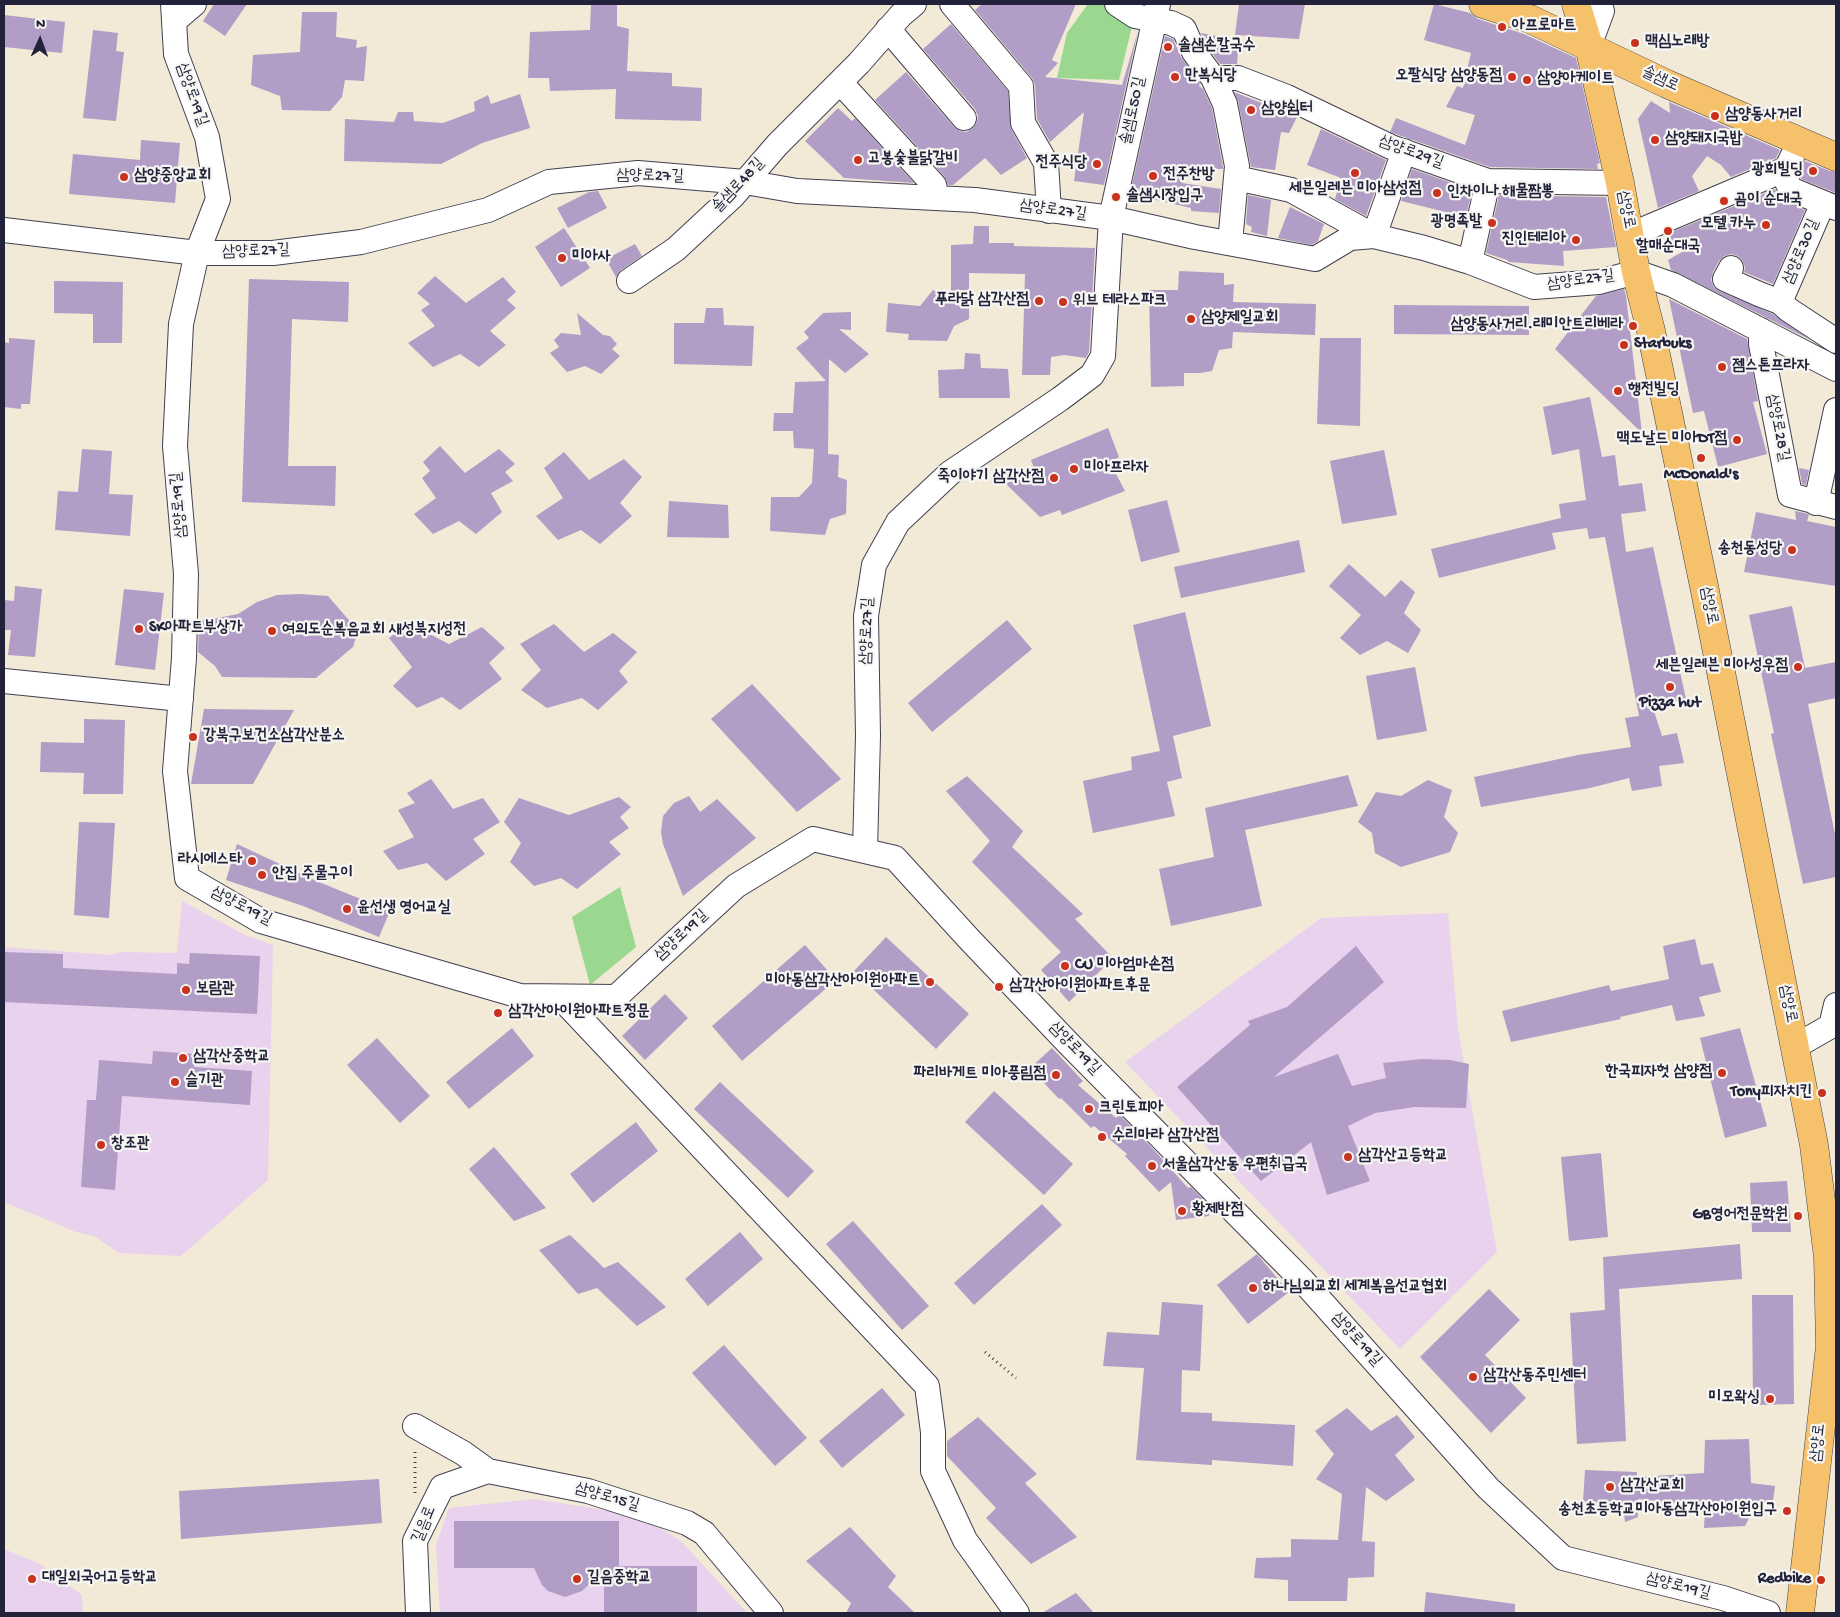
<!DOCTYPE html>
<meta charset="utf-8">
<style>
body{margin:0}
#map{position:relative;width:1840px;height:1617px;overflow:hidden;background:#f2e9d6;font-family:"Gochi Hand",sans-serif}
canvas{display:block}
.frame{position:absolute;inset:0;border:5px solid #22223b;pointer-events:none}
.north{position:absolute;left:15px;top:15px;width:50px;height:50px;-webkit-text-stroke:4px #f6f6f2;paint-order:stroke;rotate:2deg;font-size:14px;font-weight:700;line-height:20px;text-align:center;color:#22223b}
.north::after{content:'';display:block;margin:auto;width:18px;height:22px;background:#22223b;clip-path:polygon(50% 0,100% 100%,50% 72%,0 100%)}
</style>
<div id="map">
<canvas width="1840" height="1617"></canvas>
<div class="frame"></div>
<div class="north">N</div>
</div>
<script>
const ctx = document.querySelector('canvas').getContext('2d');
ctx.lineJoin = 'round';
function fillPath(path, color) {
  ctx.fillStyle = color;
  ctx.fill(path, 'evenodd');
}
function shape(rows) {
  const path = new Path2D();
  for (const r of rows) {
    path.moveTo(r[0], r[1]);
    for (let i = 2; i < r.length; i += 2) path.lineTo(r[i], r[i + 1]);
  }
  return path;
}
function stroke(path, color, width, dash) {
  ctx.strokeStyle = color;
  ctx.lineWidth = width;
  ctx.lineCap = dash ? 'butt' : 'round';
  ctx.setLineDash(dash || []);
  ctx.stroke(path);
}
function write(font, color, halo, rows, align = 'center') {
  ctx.font = font + ' "Gochi Hand","Poor Story",sans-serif';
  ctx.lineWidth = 4.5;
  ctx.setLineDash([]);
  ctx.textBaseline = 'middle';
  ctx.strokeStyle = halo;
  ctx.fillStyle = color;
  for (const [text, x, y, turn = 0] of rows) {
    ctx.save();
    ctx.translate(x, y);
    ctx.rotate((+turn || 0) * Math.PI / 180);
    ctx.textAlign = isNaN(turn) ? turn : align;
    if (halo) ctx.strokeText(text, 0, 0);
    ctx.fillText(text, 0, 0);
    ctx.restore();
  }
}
fillPath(shape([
 [182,901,245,935,273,945,268,1180,181,1256,119,1253,94,1236,76,1232,4,1202,4,947,111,955,121,952,177,953],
 [1448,913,1458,1029,1497,1252,1400,1349,1125,1062,1321,918],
 [534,1499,643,1516,682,1542,747,1613,440,1613,436,1545,449,1508],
 [4,1549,40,1564,82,1595,83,1613,4,1613]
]), '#e9d2ed');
fillPath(shape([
 [1088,4,1103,4,1133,22,1119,80,1057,78,1067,33],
 [620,887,636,947,590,985,572,917]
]), '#99d88e');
fillPath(shape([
 [214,4,247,4,225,36,203,21],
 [591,4,617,4,617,26,629,29,627,71,672,73,672,86,702,88,701,121,615,119,616,89,550,91,549,78,528,78,530,32,590,30],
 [982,4,1076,4,1052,60,1058,63,1045,77,1122,85,1138,31,1104,185,1074,181,1084,112,1050,142,1037,119,1035,85,1032,78,975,10],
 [1239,4,1305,4,1299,39,1235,35],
 [1434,4,1470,13,1478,19,1524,34,1576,58,1600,163,1597,164,1598,169,1490,167,1390,132,1396,118,1465,145,1475,115,1446,107,1457,86,1463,88,1471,53,1424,40],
 [302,12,337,12,336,37,357,40,356,48,367,46,364,81,345,80,342,97,330,111,282,110,280,96,251,85,253,55,300,52],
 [4,15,65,22,62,53,4,47],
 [951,24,1008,91,1011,129,1027,158,1001,175,985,158,953,185,948,185,944,176,875,100,906,72,954,127,960,131,966,132,973,128,977,122,978,116,975,109,923,49],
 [93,30,118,33,116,51,124,52,116,121,83,118],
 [1201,33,1239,40,1237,64,1220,64,1206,45],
 [1165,36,1173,39,1181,57,1200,83,1199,86,1203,89,1212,108,1223,167,1223,169,1184,168,1182,183,1221,189,1219,213,1191,211,1191,208,1130,194],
 [1234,92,1297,117,1289,133,1281,132,1275,170,1251,167,1238,101],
 [520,94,530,128,482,143,441,164,344,161,345,119,394,122,398,112,413,112,414,121,443,123,475,111,474,102,488,95,491,104],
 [1651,101,1670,113,1669,102,1780,150,1776,158,1731,177,1721,165,1707,156,1692,176,1699,191,1658,208,1638,119],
 [838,108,852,121,855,118,914,183,844,178,805,141],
 [1321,129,1386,160,1366,216,1335,199,1341,178,1307,165],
 [141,140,180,143,175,203,69,194,73,154,140,160],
 [1805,161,1830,171,1836,172,1836,193,1801,179,1799,174],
 [1412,169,1472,190,1466,217,1401,201],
 [1775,189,1781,199,1805,210,1773,284,1744,272,1745,267,1742,260,1738,256,1731,254,1724,256,1719,261,1713,272,1711,280,1714,287,1719,291,1773,314,1809,339,1671,270,1668,260,1682,252,1667,234],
 [598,191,607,208,568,228,557,208,589,192],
 [1248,195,1271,200,1267,236,1251,232,1252,227,1246,224],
 [1499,195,1606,197,1616,247,1563,251,1564,266,1509,262,1507,260,1486,253],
 [1290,207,1324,224,1318,241,1312,245,1278,238],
 [974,226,989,226,989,243,1014,243,1014,246,1095,248,1089,352,1086,358,1064,355,1051,357,1050,375,1022,375,1025,274,969,273,969,319,954,326,947,341,908,340,909,334,886,332,888,303,920,306,933,290,951,298,951,245,973,244],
 [564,228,590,268,561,287,535,247],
 [635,244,642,256,621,270,616,277,606,259],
 [1179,271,1224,273,1224,285,1234,284,1233,302,1316,304,1315,335,1233,332,1232,348,1219,350,1212,371,1200,373,1184,373,1184,386,1151,387,1149,290,1178,290],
 [435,276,466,303,503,277,516,292,507,300,516,308,490,331,506,345,479,367,460,354,433,367,408,343,435,326,421,310,430,304,417,293],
 [249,279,349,282,348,322,292,319,288,466,336,466,335,506,242,502],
 [54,281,123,282,122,343,93,343,93,314,54,313],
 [1624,289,1626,296,1642,433,1555,349,1596,296],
 [1669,299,1747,339,1758,401,1753,402,1767,454,1718,467,1704,411,1693,413],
 [1394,305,1529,306,1529,335,1394,334],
 [706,308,723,308,724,325,754,326,752,366,674,364,674,323,704,323],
 [851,312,851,330,839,329,869,354,845,373,829,359,828,454,839,455,838,477,847,480,846,514,830,519,825,535,770,531,771,497,799,497,812,483,814,449,794,448,793,431,773,431,774,413,793,413,795,382,826,381,796,348,809,338,804,332,823,313],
 [577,313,603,335,610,336,617,344,612,349,620,356,601,374,585,366,567,372,550,353,559,347,554,340,561,333,581,335],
 [9,338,35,340,30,404,21,404,21,409,4,407,4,342,9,343],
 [1320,338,1361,338,1360,426,1317,424],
 [965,353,980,354,981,368,1008,369,1010,398,939,398,938,370,964,369],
 [1590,397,1602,457,1615,455,1619,486,1642,483,1646,511,1621,514,1626,552,1653,547,1686,699,1653,708,1662,736,1677,733,1684,763,1659,766,1662,786,1632,791,1629,778,1590,788,1481,807,1474,777,1578,755,1631,747,1625,718,1639,716,1605,537,1589,539,1587,528,1552,533,1556,549,1439,578,1431,549,1561,518,1559,504,1586,500,1579,449,1552,455,1543,407],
 [1108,428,1119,457,1110,462,1125,491,1062,515,1060,510,1040,517,1005,483,1037,476,1031,460],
 [440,446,465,473,499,449,515,464,505,472,513,481,491,493,502,512,476,534,459,521,433,534,414,514,436,498,422,478,430,471,423,462],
 [82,449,112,451,109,494,133,495,130,536,55,530,58,491,78,492],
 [1384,450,1397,515,1342,524,1330,461],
 [564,452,589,480,624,459,642,477,620,503,632,516,600,544,581,530,558,540,536,516,563,498,544,468],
 [1799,468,1809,470,1806,485,1802,484],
 [1167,500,1180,552,1141,562,1128,510],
 [669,501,728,505,729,538,667,537],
 [1795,511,1809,514,1807,521,1836,527,1836,586,1744,572,1756,512,1796,520],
 [1299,540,1305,572,1181,598,1174,567],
 [1349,564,1385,597,1401,580,1415,592,1404,613,1421,630,1408,653,1387,641,1360,655,1340,638,1361,615,1329,586],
 [15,586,42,589,35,657,8,655,11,630,4,630,4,600,14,601],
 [124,589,164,593,155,670,115,665],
 [300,594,328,596,354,626,356,637,353,647,316,678,222,677,215,666,198,652,199,620,207,620,238,614,257,602,277,595],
 [1792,606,1805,668,1836,662,1836,698,1808,704,1836,839,1836,877,1803,884,1771,734,1774,733,1749,615],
 [1185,612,1211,726,1173,736,1182,778,1167,782,1175,816,1093,833,1083,781,1132,770,1131,757,1160,751,1133,625],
 [1007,620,1032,649,932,732,908,703],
 [408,623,449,644,482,627,505,648,489,663,502,679,460,710,442,697,417,708,393,686,412,667,389,638],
 [554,624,584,652,613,633,637,652,619,671,628,682,598,710,582,698,547,708,521,690,541,670,520,644],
 [1415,667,1427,731,1377,740,1366,676],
 [752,684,841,779,797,812,711,719],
 [204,709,294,710,253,784,191,784],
 [84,719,125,720,123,794,83,794,84,773,40,772,41,742,84,743],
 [1348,775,1358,806,1245,830,1262,906,1171,926,1159,869,1214,857,1205,808],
 [967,776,1023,831,1012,847,1083,914,1075,919,1113,958,1069,1002,1041,970,1061,952,972,862,990,841,946,791],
 [431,779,453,809,483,798,500,822,473,839,485,854,446,881,427,863,398,870,383,851,414,837,398,810,415,803,407,793],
 [1428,780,1452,790,1444,817,1458,833,1450,852,1401,867,1375,853,1372,833,1358,822,1376,792,1401,796],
 [689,796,700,812,717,799,756,838,683,896,663,844,661,832,663,816,674,803],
 [619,797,631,807,620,817,629,828,609,842,621,854,577,889,561,878,534,886,510,862,521,843,504,822,519,798,569,815],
 [79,822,115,823,109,918,74,915],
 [237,844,314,880,390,911,379,937,303,906,226,880],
 [886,937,969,1014,936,1049,854,971],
 [1695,939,1701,965,1713,963,1721,992,1699,997,1705,1016,1676,1021,1672,1005,1620,1017,1621,1019,1511,1042,1502,1011,1609,985,1611,991,1669,979,1663,946],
 [805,945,836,980,742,1061,712,1026],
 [1356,946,1384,982,1274,1077,1338,1054,1352,1086,1386,1078,1383,1063,1422,1059,1450,1060,1469,1064,1466,1108,1414,1107,1375,1113,1348,1126,1370,1181,1327,1195,1311,1142,1261,1181,1177,1087,1250,1025,1248,1021,1287,1007],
 [4,952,63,954,63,968,177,974,177,963,189,964,190,953,260,956,257,1014,4,1002],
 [665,994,688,1018,645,1060,622,1036],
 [512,1028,534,1056,469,1109,446,1082],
 [1740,1028,1767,1126,1725,1138,1700,1038],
 [377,1038,430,1096,400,1123,347,1065],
 [1052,1048,1083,1081,1078,1085,1116,1118,1119,1114,1155,1151,1188,1188,1191,1187,1208,1204,1209,1216,1176,1220,1171,1182,1159,1192,1125,1156,1127,1154,1094,1126,1091,1128,1061,1098,1059,1099,1030,1068],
 [153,1051,195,1054,194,1067,252,1071,250,1105,122,1096,115,1190,81,1187,87,1100,96,1100,99,1060,152,1064],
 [720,1082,814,1171,788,1198,694,1109],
 [994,1091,1073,1164,1044,1195,965,1122],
 [636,1122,658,1151,593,1203,570,1174],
 [494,1147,546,1208,514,1221,469,1169],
 [1601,1153,1608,1237,1569,1241,1561,1157],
 [1787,1181,1791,1232,1752,1232,1750,1183],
 [1042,1204,1062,1225,974,1305,954,1283],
 [853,1221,929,1306,902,1330,826,1244],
 [740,1232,763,1259,708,1306,685,1279],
 [570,1235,604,1268,618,1262,666,1307,637,1326,597,1288,578,1294,539,1250],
 [1740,1244,1742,1279,1619,1289,1626,1441,1577,1444,1570,1313,1605,1310,1603,1257],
 [1257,1254,1289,1292,1248,1324,1217,1285],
 [1489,1289,1520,1320,1485,1355,1526,1398,1491,1433,1420,1357],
 [1752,1295,1793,1295,1794,1404,1753,1405],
 [1162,1302,1203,1305,1200,1371,1182,1370,1181,1412,1212,1413,1212,1421,1295,1425,1293,1466,1212,1460,1212,1465,1136,1460,1144,1368,1103,1366,1107,1332,1159,1335],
 [724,1345,807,1438,775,1466,692,1373],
 [882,1388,905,1415,842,1468,819,1441],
 [1347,1408,1371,1431,1397,1415,1415,1437,1395,1455,1415,1480,1386,1501,1366,1487,1362,1541,1375,1542,1374,1577,1348,1578,1347,1601,1288,1601,1288,1580,1254,1578,1256,1558,1291,1557,1291,1539,1338,1540,1342,1494,1316,1479,1334,1454,1315,1431],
 [978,1417,1037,1474,1025,1483,1077,1537,1031,1564,986,1518,996,1508,947,1456,947,1441],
 [1749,1439,1751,1483,1775,1486,1773,1501,1754,1508,1745,1526,1704,1528,1705,1506,1638,1499,1638,1517,1625,1522,1624,1512,1606,1510,1605,1503,1583,1502,1585,1470,1637,1472,1637,1477,1704,1473,1705,1440],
 [379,1479,382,1523,181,1539,179,1491],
 [454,1521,619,1521,619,1566,697,1566,697,1613,604,1613,604,1570,582,1591,565,1597,548,1591,542,1585,534,1568,454,1568],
 [850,1527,896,1576,888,1587,915,1613,846,1613,851,1603,806,1561],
 [1426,1592,1515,1604,1515,1613,1424,1613],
 [1076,1593,1094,1613,1042,1613]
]), '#b19dc6');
const minor = shape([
 [173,4,176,54,207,137,218,199,197,253,181,324,175,446,186,574,184,658,175,771,187,878,261,921,520,996,616,997,736,886,813,839,895,858,969,939,1068,1043,1303,1281,1488,1488,1563,1558,1723,1598,1768,1613],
 [952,4,1021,86,1023,123,1046,163,1049,211],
 [1117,4,1135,16,1171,23,1184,29,1194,52,1213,78,1238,78,1287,97,1391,147,1488,181,1620,183],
 [174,21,194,4],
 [888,29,964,118],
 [1589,46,1602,11,1600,4],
 [1213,78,1225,104,1237,166,1230,243],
 [840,82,934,185,937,198],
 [1792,157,1784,174,1790,189,1836,208],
 [1236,178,1291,190,1374,236,1404,151],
 [4,230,197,253,273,253,361,242,488,210,549,182,638,173,745,182,797,191,975,200,1111,218,1195,237,1315,259,1350,238,1374,236,1424,248,1470,262,1534,287,1599,282,1636,272,1673,285,1836,369],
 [1630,235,1786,169],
 [1470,262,1488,181],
 [1731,268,1725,279,1759,294,1780,302,1789,310,1836,341],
 [629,281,676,249,733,196,777,145,859,63,901,15,914,4],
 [1780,302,1823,203],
 [1761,330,1761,344,1790,495,1836,507],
 [1816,503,1836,410],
 [4,681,181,699],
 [865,851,868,736,866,616,874,565,898,522,950,473,1060,399,1092,375,1103,356,1111,218,1158,4],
 [560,997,927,1386,933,1432,933,1471,965,1540,1017,1613],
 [1796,1046,1831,1026,1836,1005],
 [415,1426,463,1453,488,1471,588,1491,687,1523,704,1533,771,1613],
 [418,1613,415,1541,442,1487,488,1471]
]);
const major = shape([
 [1483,4,1530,19,1667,84,1836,157],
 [1576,4,1589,46,1620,183,1636,272,1651,331,1704,586,1814,1145,1828,1257,1830,1346,1800,1613]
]);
stroke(minor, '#414052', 26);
stroke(major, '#414052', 29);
stroke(shape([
 [985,1352,1016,1378],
 [415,1493,415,1449]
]), '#414052', 3, [1, 4]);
stroke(minor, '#fff', 24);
stroke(major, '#f6c16b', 28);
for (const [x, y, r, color] of [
 [1502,27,5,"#c8321e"],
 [1635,43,5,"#c8321e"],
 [1168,47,5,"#c8321e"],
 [1175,77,5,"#c8321e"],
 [1512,77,5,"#c8321e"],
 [1527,80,5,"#c8321e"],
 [1251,110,5,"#c8321e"],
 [1715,116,5,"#c8321e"],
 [1655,140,5,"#c8321e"],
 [858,160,5,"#c8321e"],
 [1097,164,5,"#c8321e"],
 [1813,171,5,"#c8321e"],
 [1355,173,5,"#c8321e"],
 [1153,176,5,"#c8321e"],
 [124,177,5,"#c8321e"],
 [1437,193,5,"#c8321e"],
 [1116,197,5,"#c8321e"],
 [1724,201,5,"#c8321e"],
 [1492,223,5,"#c8321e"],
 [1766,225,5,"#c8321e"],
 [1668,231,5,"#c8321e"],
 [1576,240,5,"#c8321e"],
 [562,258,5,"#c8321e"],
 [1039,301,5,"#c8321e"],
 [1063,302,5,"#c8321e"],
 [1191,319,5,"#c8321e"],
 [1633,326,5,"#c8321e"],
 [1624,345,5,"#c8321e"],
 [1722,367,5,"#c8321e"],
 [1618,391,5,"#c8321e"],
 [1737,440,5,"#c8321e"],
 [1701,458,5,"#c8321e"],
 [1074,469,5,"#c8321e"],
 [1054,478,5,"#c8321e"],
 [1792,550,5,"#c8321e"],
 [139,629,5,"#c8321e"],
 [272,631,5,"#c8321e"],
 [1798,667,5,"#c8321e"],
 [1670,687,5,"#c8321e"],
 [193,737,5,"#c8321e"],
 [252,861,5,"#c8321e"],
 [262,875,5,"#c8321e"],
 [347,909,5,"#c8321e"],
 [1065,966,5,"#c8321e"],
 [930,982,5,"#c8321e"],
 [999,987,5,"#c8321e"],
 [186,990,5,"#c8321e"],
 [498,1013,5,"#c8321e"],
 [183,1058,5,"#c8321e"],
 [1722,1073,5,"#c8321e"],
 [1056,1075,5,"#c8321e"],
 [175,1082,5,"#c8321e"],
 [1822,1093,5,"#c8321e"],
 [1089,1109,5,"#c8321e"],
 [1102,1137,5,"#c8321e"],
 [101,1145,5,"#c8321e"],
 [1348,1157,5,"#c8321e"],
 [1152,1166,5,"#c8321e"],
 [1182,1211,5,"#c8321e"],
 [1798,1216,5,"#c8321e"],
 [1253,1288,5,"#c8321e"],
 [1473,1377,5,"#c8321e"],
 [1770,1399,5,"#c8321e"],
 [1610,1487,5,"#c8321e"],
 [1787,1511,5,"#c8321e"],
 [32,1579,5,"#c8321e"],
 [577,1579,5,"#c8321e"],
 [1821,1580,5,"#c8321e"]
]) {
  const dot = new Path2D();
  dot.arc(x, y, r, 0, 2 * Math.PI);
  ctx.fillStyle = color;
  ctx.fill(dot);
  stroke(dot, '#f6f6f2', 2);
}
write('bold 16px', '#22223b', '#f6f6f2', [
 ["아프로마트",1512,27],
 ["맥심노래방",1645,43],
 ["솔샘손칼국수",1178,47],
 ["만복식당",1185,77],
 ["오팔식당 삼양동점",1502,77,"right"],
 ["삼양아케이트",1537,80],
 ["삼양쉼터",1261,110],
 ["삼양동사거리",1725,116],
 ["삼양돼지국밥",1665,140],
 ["고봉숯불닭갈비",868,160],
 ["전주식당",1087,164,"right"],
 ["광희빌딩",1803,171,"right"],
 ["전주찬방",1163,176],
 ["삼양중앙교회",134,177],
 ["세븐일레븐 미아삼성점",1355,190,"center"],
 ["인차이나 해물짬뽕",1447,193],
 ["솔샘시장입구",1126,197],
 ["곰이 순대국",1734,201],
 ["광명족발",1482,223,"right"],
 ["모텔 카누",1756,225,"right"],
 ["진인테리아",1566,240,"right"],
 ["할매순대국",1668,248,"center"],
 ["미아사",572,258],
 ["푸라닭 삼각산점",1029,301,"right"],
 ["위브 테라스파크",1073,302],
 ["삼양제일교회",1201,319],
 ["삼양동사거리.래미안트리베라",1623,326,"right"],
 ["Starbuks",1634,345],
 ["젬스톤프라자",1732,367],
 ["행전빌딩",1628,391],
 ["맥도날드 미아DT점",1727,440,"right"],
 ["미아프라자",1084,469],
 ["McDonald's",1701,476,"center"],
 ["죽이야기 삼각산점",1044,478,"right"],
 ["송천동성당",1782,550,"right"],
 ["SK아파트부상가",149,629],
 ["여의도순복음교회 새성북지성전",282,631],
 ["세븐일레븐 미아성우점",1788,667,"right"],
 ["Pizza hut",1670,704,"center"],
 ["강북구보건소삼각산분소",203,737],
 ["라시에스타",242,861,"right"],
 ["안집 주물구이",272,875],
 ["윤선생 영어교실",357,909],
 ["CU 미아엄마손점",1075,966],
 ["미아동삼각산아이원아파트",920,982,"right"],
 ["삼각산아이원아파트후문",1009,987],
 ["보람관",196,990],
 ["삼각산아이원아파트정문",508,1013],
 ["삼각산중학교",193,1058],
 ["한국피자헛 삼양점",1712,1073,"right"],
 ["파리바게트 미아풍림점",1046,1075,"right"],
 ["슬기관",185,1082],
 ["Tony피자치킨",1812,1093,"right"],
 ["크린토피아",1099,1109],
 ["수리마라 삼각산점",1112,1137],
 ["창조관",111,1145],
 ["삼각산고등학교",1358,1157],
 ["서울삼각산동 우편취급국",1162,1166],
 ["황제반점",1192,1211],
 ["GB영어전문학원",1788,1216,"right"],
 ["하나님의교회 세계복음선교협회",1263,1288],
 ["삼각산동주민센터",1483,1377],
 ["미모왁싱",1760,1399,"right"],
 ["삼각산교회",1620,1487],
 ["송천초등학교미아동삼각산아이원입구",1777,1511,"right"],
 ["대일외국어고등학교",42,1579],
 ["길음중학교",587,1579],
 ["Redbike",1811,1580,"right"]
], 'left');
write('16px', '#22223b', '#f6f6f2', [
 ["솔샘로",1660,80,25],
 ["삼양로19길",191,95,70],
 ["솔샘로50길",1134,111,-78],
 ["삼양로29길",1411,153,20],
 ["삼양로27길",650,177,1],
 ["솔샘로48길",739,186,-47],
 ["삼양로",1625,210,79],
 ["삼양로27길",1053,211,8],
 ["삼양로27길",256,252,-2],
 ["삼양로30길",1802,252,-67],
 ["삼양로27길",1581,281,-8],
 ["삼양로28길",1777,428,79],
 ["삼양로19길",180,505,-95],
 ["삼양로",1708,606,79],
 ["삼양로27길",868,631,-88],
 ["삼양로19길",241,907,27],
 ["삼양로19길",682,936,-43],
 ["삼양로",1787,1004,79],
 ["삼양로19길",1074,1049,46],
 ["삼양로19길",1356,1340,48],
 ["삼양로",1819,1443,-84],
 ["삼양로15길",607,1498,16],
 ["길음로",425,1525,-68],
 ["삼양로19길",1678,1587,14]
]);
</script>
